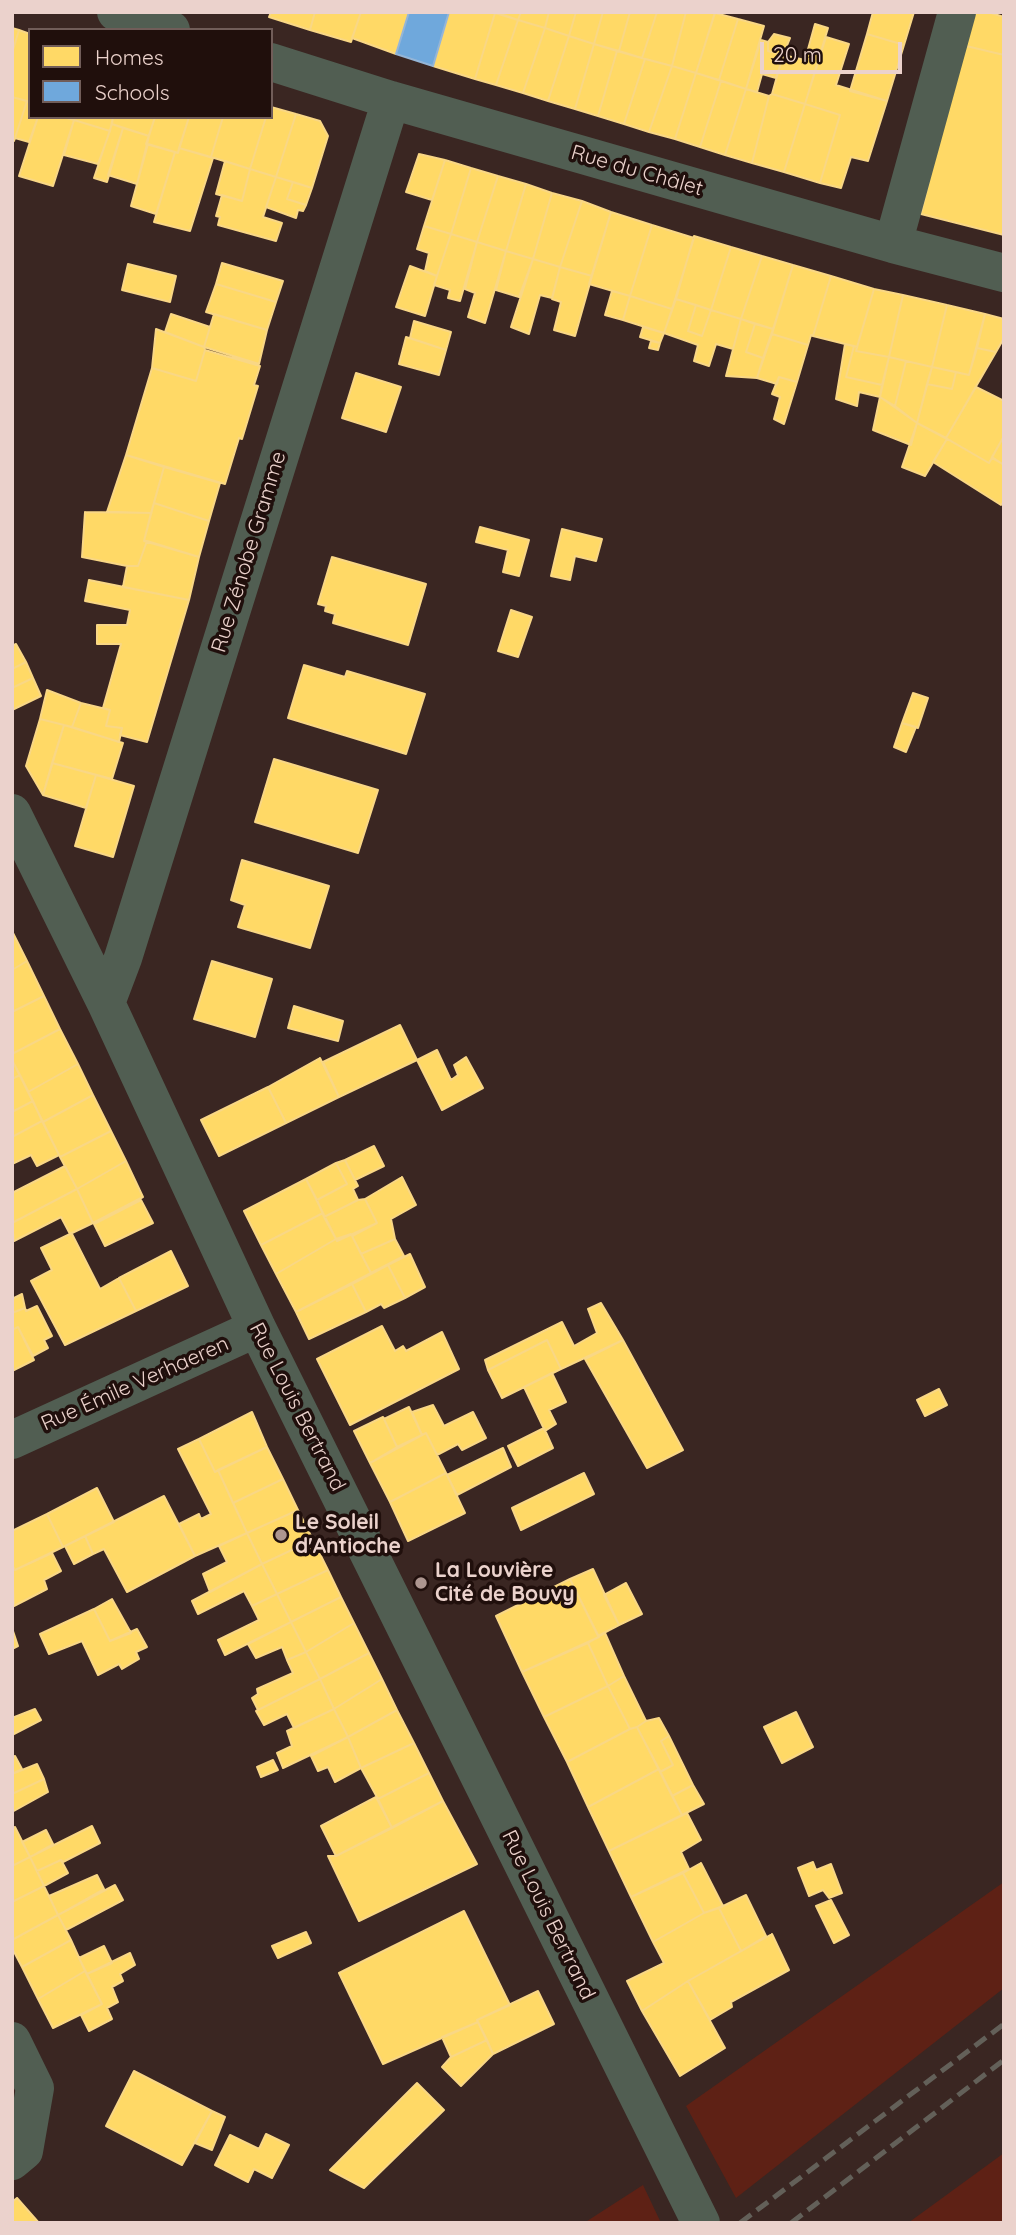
<!DOCTYPE html>
<meta charset="utf-8">
<style>
body{margin:0}
#map{position:relative;width:1016px;height:2235px;overflow:hidden;background:#3a2622;font-family:Quicksand,sans-serif}
canvas{display:block}
.frame{position:absolute;inset:0;border:14px solid #ebd2cc;pointer-events:none}
.legend{position:absolute;left:28px;top:28px;width:245px;height:91px;box-sizing:border-box;background:#200f0c;border:2px solid #715d59;margin:0;padding:9px 12px;list-style:none;font-size:21px;color:#ebd2cc}
.legend li{display:flex;align-items:center;gap:14px;height:35px}
.legend b{width:35px;border:2px solid #715d59}
.scale{position:absolute;left:760px;top:42px;width:142px;height:32px;box-sizing:border-box;border:4px solid #ebd2cc;border-top:0;padding-left:9px;font-size:21px;line-height:24px;white-space:nowrap;color:#ebd2cc;-webkit-text-stroke:5px #200f0c;paint-order:stroke}
</style>
<div id="map">
<canvas width="1016" height="2235"></canvas>
<div class="frame"></div>
<ul class="legend">
<li><b style="height:19px;background:#ffd966"></b>Homes</li>
<li><b style="height:19px;background:#6fa8dc"></b>Schools</li>
</ul>
<div class="scale">20 m</div>
</div>
<script>
const ctx = document.querySelector('canvas').getContext('2d');
ctx.lineJoin = 'round';
function fillPath(path, color) {
  ctx.fillStyle = color;
  ctx.fill(path, 'evenodd');
}
function shape(rows) {
  const path = new Path2D();
  for (const r of rows) {
    path.moveTo(r[0], r[1]);
    for (let i = 2; i < r.length; i += 2) path.lineTo(r[i], r[i + 1]);
  }
  return path;
}
function stroke(path, color, width, dash) {
  ctx.strokeStyle = color;
  ctx.lineWidth = width;
  ctx.lineCap = dash ? 'butt' : 'round';
  ctx.setLineDash(dash || []);
  ctx.stroke(path);
}
function write(font, color, halo, rows, align = 'center') {
  ctx.font = font + ' Quicksand,sans-serif';
  ctx.lineWidth = 7;
  ctx.setLineDash([]);
  ctx.textBaseline = 'middle';
  ctx.strokeStyle = halo;
  ctx.fillStyle = color;
  for (const [text, x, y, turn = 0] of rows) {
    ctx.save();
    ctx.translate(x, y);
    ctx.rotate((+turn || 0) * Math.PI / 180);
    ctx.textAlign = isNaN(turn) ? turn : align;
    if (halo) ctx.strokeText(text, 0, 0);
    ctx.fillText(text, 0, 0);
    ctx.restore();
  }
}
fillPath(shape([
 [1004,1882,1004,1988,736,2198,686,2106],
 [1004,2153,1004,2223,908,2223],
 [643,2185,661,2223,584,2223]
]), '#5e2115');
const homes = shape([
 [271,12,315,12,310,30,269,17,271,12],
 [315,12,361,12,351,42,310,30,315,12],
 [361,12,409,12,396,54,352,38,361,12],
 [449,12,495,13,475,79,433,66,449,12],
 [495,12,521,12,518,20,495,12],
 [521,12,549,12,545,28,518,20,521,12],
 [549,12,576,12,569,36,545,28,549,12],
 [576,12,603,12,594,44,569,36,576,12],
 [603,12,630,12,619,51,594,44,603,12],
 [630,12,657,12,642,58,619,51,630,12],
 [657,12,686,12,672,66,642,58,657,12],
 [686,12,715,12,696,73,672,66,686,12],
 [873,12,914,12,904,45,867,34,873,12],
 [974,12,988,12,1004,17,1004,55,962,45,974,12],
 [495,13,518,20,496,85,475,79,495,13],
 [715,13,738,19,719,80,696,73,715,13],
 [738,19,764,26,746,89,719,80,738,19],
 [518,20,545,28,523,93,496,85,518,20],
 [815,24,828,28,805,104,772,94,783,55,805,60,815,24],
 [12,28,19,30,12,53,12,28],
 [545,28,569,36,548,101,523,93,545,28],
 [19,30,30,34,30,102,12,97,12,53,19,30],
 [774,34,790,38,783,55,768,51,768,42,774,34],
 [867,34,904,45,887,101,850,91,867,34],
 [569,36,594,44,575,109,548,101,569,36],
 [826,37,849,44,836,85,887,101,868,161,851,157,841,188,820,183,840,115,805,104,826,37],
 [761,40,768,42,768,51,783,55,783,57,776,78,762,74,757,92,746,89,761,40],
 [594,44,617,51,598,116,575,109,594,44],
 [962,45,1004,55,1004,235,921,214,962,45],
 [617,51,645,59,624,124,598,116,617,51],
 [645,59,672,66,649,132,624,124,645,59],
 [672,66,696,73,675,139,649,132,672,66],
 [696,73,721,81,700,147,675,139,696,73],
 [721,81,746,89,725,155,700,147,721,81],
 [746,89,769,96,752,163,725,155,746,89],
 [772,94,805,104,784,172,752,163,769,96,772,94],
 [12,97,27,101,14,141,12,140,12,97],
 [27,101,30,102,30,117,38,117,29,142,15,138,27,101],
 [805,104,840,115,820,183,784,172,805,104],
 [271,107,296,114,276,177,250,169,266,117,271,117,271,107],
 [296,114,320,121,328,136,312,188,276,177,296,114],
 [38,117,63,117,74,120,53,186,19,176,38,117],
 [75,117,113,117,110,131,74,120,75,117],
 [113,117,155,117,149,136,112,124,113,117],
 [155,117,189,117,178,153,146,144,155,117],
 [189,117,223,117,211,157,179,148,189,117],
 [223,117,266,117,250,169,211,157,223,117],
 [74,120,110,131,98,164,64,155,74,120],
 [112,124,123,128,107,182,94,178,112,124],
 [123,128,149,136,137,184,108,175,123,128],
 [148,144,175,152,156,214,131,206,148,144],
 [179,148,213,158,190,231,154,222,175,152,178,153,179,148],
 [419,154,445,160,432,200,406,192,419,154],
 [445,160,471,168,451,234,424,226,445,160],
 [225,161,250,169,242,201,216,194,225,161],
 [471,168,498,176,477,242,451,234,471,168],
 [250,169,276,177,263,217,282,223,276,241,218,225,220,217,216,216,222,195,242,201,250,169],
 [498,176,526,184,506,251,477,242,498,176],
 [276,177,293,182,287,199,306,205,303,211,298,210,296,218,266,207,276,177],
 [293,182,312,188,306,205,287,199,293,182],
 [526,184,552,193,533,259,506,251,526,184],
 [552,193,582,201,560,267,533,259,552,193],
 [582,201,611,212,592,276,560,267,582,201],
 [611,212,652,225,630,296,589,284,611,212],
 [652,225,694,238,672,309,630,296,652,225],
 [424,226,451,234,437,276,425,271,429,253,417,249,424,226],
 [451,234,477,242,460,301,448,298,450,290,434,285,451,234],
 [694,236,731,247,711,310,676,299,694,236],
 [477,242,506,251,485,323,468,317,475,293,465,289,477,242],
 [731,247,762,256,741,319,711,310,731,247],
 [506,251,533,259,519,297,496,290,506,251],
 [762,256,793,265,773,329,741,319,762,256],
 [533,259,560,267,552,298,540,295,529,334,511,327,533,259],
 [222,263,283,281,276,302,216,284,222,263],
 [128,264,176,276,170,302,122,290,128,264],
 [793,265,831,276,813,336,811,335,808,345,772,334,793,265],
 [410,266,437,276,425,316,396,307,410,266],
 [560,267,592,276,575,336,554,330,561,302,552,299,560,267],
 [831,276,874,289,857,347,813,336,831,276],
 [216,284,276,302,267,330,206,312,216,284],
 [874,289,903,295,889,357,856,351,874,289],
 [612,291,630,296,623,320,605,315,612,291],
 [903,295,947,305,932,367,889,357,903,295],
 [630,296,672,309,664,333,623,320,630,296],
 [676,299,696,305,688,331,702,336,711,310,741,319,733,349,716,344,709,366,694,361,698,345,664,333,676,299],
 [696,305,711,310,702,336,688,331,696,305],
 [947,305,985,314,969,375,932,367,947,305],
 [171,314,210,327,204,347,165,332,171,314],
 [214,314,267,330,259,364,204,347,214,314],
 [985,314,1004,319,1004,338,996,352,977,348,985,314],
 [741,319,755,324,746,352,763,358,757,378,726,376,741,319],
 [414,321,451,332,446,350,410,338,414,321],
 [755,324,773,329,763,358,746,352,755,324],
 [643,327,664,333,660,343,640,337,643,327],
 [156,329,204,347,205,350,196,381,152,368,156,329],
 [772,334,808,345,797,382,779,377,777,384,757,378,772,334],
 [406,337,446,350,439,375,399,364,406,337],
 [651,341,660,343,658,350,649,348,651,341],
 [845,344,854,346,846,377,882,385,880,397,859,392,857,406,836,399,845,344],
 [854,346,857,347,856,351,889,357,882,385,846,377,854,346],
 [977,348,996,352,946,438,917,423,927,384,952,389,956,372,969,375,977,348],
 [205,350,260,366,254,385,258,386,242,439,239,438,225,484,126,455,152,368,196,381,205,350],
 [889,357,906,361,895,406,880,397,889,357],
 [906,361,932,367,917,423,895,406,906,361],
 [932,367,956,372,952,389,927,384,932,367],
 [356,373,401,387,386,432,342,418,356,373],
 [779,377,797,382,784,424,774,419,780,397,772,394,779,377],
 [976,387,1004,401,1004,436,989,463,946,438,976,387],
 [880,397,917,423,911,445,873,430,880,397],
 [917,423,947,439,925,476,902,467,917,423],
 [1004,436,1004,465,992,457,1004,436],
 [947,439,989,463,992,458,1004,465,1004,501,1001,505,933,462,947,439],
 [126,455,164,467,151,513,107,512,126,455],
 [164,467,220,483,209,521,154,503,164,467],
 [154,503,209,521,199,557,144,541,154,503],
 [85,512,151,513,144,541,147,541,138,566,127,566,82,557,85,512],
 [480,527,529,540,519,576,503,572,508,550,476,542,480,527],
 [562,529,602,539,596,561,575,556,570,580,551,576,562,529],
 [147,541,199,557,189,600,123,587,127,566,138,566,147,541],
 [332,557,426,584,408,645,333,623,335,614,325,611,326,606,318,604,332,557],
 [89,580,189,600,147,742,120,735,122,728,106,726,110,710,103,708,121,644,97,644,97,625,127,625,130,610,85,601,89,580],
 [511,610,532,617,518,657,498,651,511,610],
 [16,644,26,662,12,669,12,646,16,644],
 [26,662,33,678,12,688,12,669,26,662],
 [304,665,345,677,347,671,425,694,406,754,288,718,304,665],
 [33,678,41,696,12,710,12,688,33,678],
 [47,690,81,703,72,727,40,719,47,690],
 [913,693,928,698,918,728,902,723,913,693],
 [81,703,110,710,106,726,122,728,119,742,72,727,81,703],
 [40,719,64,725,43,795,26,766,40,719],
 [902,723,916,727,906,752,894,747,902,723],
 [64,725,123,743,112,779,52,763,64,725],
 [274,759,378,790,358,853,255,822,274,759],
 [52,763,96,775,86,808,43,795,52,763],
 [96,775,134,786,113,857,75,846,96,775],
 [242,860,329,886,310,948,238,927,245,905,231,900,242,860],
 [12,931,27,961,12,970,12,931],
 [27,961,44,996,12,1012,12,970,27,961],
 [212,961,272,979,255,1037,194,1019,212,961],
 [44,996,60,1029,12,1054,12,1012,44,996],
 [294,1006,343,1021,338,1041,288,1028,294,1006],
 [400,1025,417,1060,339,1097,323,1062,400,1025],
 [60,1029,78,1064,28,1092,12,1060,12,1054,60,1029],
 [437,1050,451,1080,458,1075,454,1065,466,1057,483,1088,442,1110,417,1060,437,1050],
 [320,1058,339,1097,286,1123,268,1087,320,1058],
 [12,1060,20,1075,12,1079,12,1060],
 [78,1064,93,1095,43,1122,28,1092,78,1064],
 [20,1075,33,1101,12,1112,12,1079,20,1075],
 [268,1087,286,1123,219,1156,201,1120,268,1087],
 [93,1095,111,1131,60,1157,43,1122,93,1095],
 [33,1101,42,1121,12,1137,12,1112,33,1101],
 [42,1121,59,1155,37,1166,31,1155,12,1164,12,1137,42,1121],
 [111,1131,126,1161,77,1189,60,1157,111,1131],
 [374,1146,384,1166,355,1180,345,1160,374,1146],
 [345,1160,358,1186,353,1189,358,1200,324,1217,317,1200,347,1184,336,1163,345,1160],
 [126,1161,143,1197,93,1223,77,1189,126,1161],
 [336,1163,347,1184,317,1200,306,1179,336,1163],
 [65,1166,77,1189,12,1223,12,1193,65,1166],
 [402,1177,416,1205,391,1219,395,1239,361,1254,352,1236,377,1223,365,1199,402,1177],
 [306,1179,323,1213,261,1245,244,1211,306,1179],
 [77,1189,93,1223,70,1234,61,1217,14,1241,12,1223,77,1189],
 [365,1199,377,1223,337,1241,324,1217,358,1200,365,1199],
 [141,1200,153,1223,105,1246,94,1224,141,1200],
 [323,1213,336,1239,276,1274,261,1245,323,1213],
 [70,1234,72,1234,100,1289,119,1278,136,1311,65,1345,31,1281,52,1270,41,1248,70,1234],
 [351,1234,371,1273,296,1312,276,1274,336,1239,351,1234],
 [395,1239,404,1256,371,1273,361,1254,395,1239],
 [171,1251,188,1286,136,1311,119,1278,171,1251],
 [410,1254,425,1287,405,1298,388,1265,410,1254],
 [388,1265,405,1298,384,1308,381,1304,366,1312,352,1284,388,1265],
 [352,1284,366,1312,309,1339,296,1312,352,1284],
 [22,1294,25,1308,12,1313,12,1299,22,1294],
 [601,1303,623,1340,561,1369,547,1340,488,1370,485,1360,562,1322,574,1346,597,1333,588,1309,601,1303],
 [37,1306,52,1336,44,1340,48,1348,33,1356,18,1327,12,1330,12,1313,25,1308,26,1311,37,1306],
 [382,1326,395,1351,403,1346,406,1351,442,1332,459,1369,350,1425,317,1359,382,1326],
 [18,1327,34,1360,12,1371,12,1330,18,1327],
 [547,1340,561,1369,502,1398,488,1370,547,1340],
 [623,1340,683,1450,647,1468,585,1359,623,1340],
 [552,1373,566,1402,549,1410,556,1424,545,1431,524,1387,552,1373],
 [939,1389,947,1405,925,1416,917,1400,939,1389],
 [433,1405,444,1426,473,1412,486,1438,462,1450,458,1444,437,1455,426,1433,422,1435,412,1412,433,1405],
 [409,1407,422,1435,397,1447,384,1419,409,1407],
 [252,1412,267,1447,215,1472,199,1439,252,1412],
 [383,1417,397,1447,370,1463,354,1431,383,1417],
 [544,1428,553,1448,518,1466,508,1446,544,1428],
 [426,1433,446,1473,390,1502,370,1463,426,1433],
 [199,1439,215,1472,218,1470,247,1533,195,1556,179,1524,199,1514,201,1519,211,1514,178,1449,199,1439],
 [267,1447,283,1479,233,1503,218,1470,267,1447],
 [503,1448,511,1467,457,1495,447,1475,503,1448],
 [446,1473,465,1513,408,1541,390,1502,446,1473],
 [584,1473,594,1494,521,1530,512,1508,584,1473],
 [283,1479,298,1510,247,1533,233,1503,283,1479],
 [97,1488,114,1522,63,1547,47,1514,97,1488],
 [164,1496,195,1556,127,1592,104,1549,93,1554,85,1536,164,1496],
 [298,1510,313,1540,262,1564,247,1533,298,1510],
 [47,1514,63,1547,15,1570,12,1565,12,1531,47,1514],
 [247,1533,262,1564,210,1592,203,1574,227,1562,219,1546,247,1533],
 [85,1536,93,1554,74,1564,65,1546,85,1536],
 [313,1540,328,1570,277,1594,262,1564,313,1540],
 [52,1553,61,1571,44,1580,47,1589,14,1606,12,1565,15,1570,52,1553],
 [262,1564,277,1594,252,1606,244,1591,198,1614,192,1601,262,1564],
 [593,1569,619,1625,598,1636,570,1579,593,1569],
 [328,1570,341,1597,291,1622,277,1594,328,1570],
 [570,1579,599,1637,522,1672,496,1616,570,1579],
 [626,1583,642,1614,619,1625,604,1595,626,1583],
 [277,1594,291,1622,225,1655,218,1640,259,1620,252,1606,277,1594],
 [341,1597,354,1623,306,1652,291,1622,341,1597],
 [112,1599,131,1633,110,1641,94,1609,112,1599],
 [94,1609,110,1641,137,1629,147,1647,136,1652,139,1659,122,1669,119,1664,98,1675,82,1641,49,1654,40,1634,94,1609],
 [291,1622,306,1652,287,1660,282,1647,256,1658,248,1644,291,1622],
 [354,1623,369,1653,320,1679,306,1652,354,1623],
 [12,1628,18,1646,12,1649,12,1628],
 [605,1633,624,1676,608,1686,588,1643,605,1633],
 [588,1643,608,1686,544,1717,522,1672,588,1643],
 [306,1652,320,1679,258,1710,252,1698,258,1694,257,1689,293,1673,287,1660,306,1652],
 [369,1653,382,1679,334,1709,320,1679,369,1653],
 [624,1676,646,1721,637,1727,630,1729,608,1686,624,1676],
 [320,1679,334,1709,294,1728,287,1714,264,1725,256,1711,320,1679],
 [382,1679,397,1710,348,1737,334,1709,382,1679],
 [608,1686,630,1729,567,1762,544,1717,608,1686],
 [35,1709,41,1720,12,1735,12,1718,35,1709],
 [334,1709,348,1737,283,1768,277,1753,292,1746,287,1731,334,1709],
 [397,1710,414,1743,361,1768,348,1737,397,1710],
 [796,1712,813,1747,782,1763,764,1727,796,1712],
 [659,1718,669,1736,661,1741,673,1765,660,1772,637,1727,646,1721,659,1718],
 [637,1727,659,1769,588,1807,567,1762,630,1729,637,1727],
 [669,1736,693,1785,672,1796,660,1772,673,1765,661,1741,669,1736],
 [348,1737,361,1768,335,1782,328,1767,318,1771,311,1756,348,1737],
 [414,1743,429,1773,378,1799,361,1768,414,1743],
 [15,1756,22,1769,12,1774,12,1757,15,1756],
 [273,1760,278,1770,261,1777,257,1767,273,1760],
 [37,1764,44,1779,12,1794,12,1774,37,1764],
 [659,1769,682,1815,609,1851,588,1807,659,1769],
 [429,1773,443,1801,392,1828,378,1799,429,1773],
 [44,1779,48,1792,12,1812,12,1794,44,1779],
 [693,1785,704,1804,682,1815,672,1796,693,1785],
 [376,1797,392,1828,336,1856,321,1826,376,1797],
 [443,1801,477,1864,359,1921,328,1856,336,1856,443,1801],
 [687,1813,701,1840,681,1852,689,1869,631,1897,609,1851,687,1813],
 [92,1826,100,1843,63,1862,61,1860,37,1871,30,1857,92,1826],
 [15,1827,30,1857,12,1866,12,1828,15,1827],
 [46,1830,53,1844,30,1857,22,1842,46,1830],
 [30,1857,44,1886,12,1902,12,1866,30,1857],
 [61,1860,68,1873,44,1886,37,1871,61,1860],
 [813,1862,816,1870,831,1864,842,1893,829,1898,823,1890,809,1896,798,1868,813,1862],
 [701,1863,723,1906,704,1913,683,1873,701,1863],
 [683,1873,704,1913,653,1942,631,1897,683,1873],
 [97,1875,104,1889,58,1915,49,1896,97,1875],
 [115,1885,123,1900,66,1930,58,1915,115,1885],
 [44,1886,58,1915,12,1940,12,1902,44,1886],
 [746,1895,766,1936,741,1951,719,1908,746,1895],
 [831,1900,849,1935,834,1943,816,1906,831,1900],
 [719,1908,741,1951,688,1981,642,2011,627,1981,664,1963,653,1942,704,1913,719,1908],
 [464,1911,510,2005,477,2020,478,2022,383,2064,339,1973,464,1911],
 [58,1915,71,1940,22,1967,12,1948,12,1940,58,1915],
 [306,1932,311,1943,278,1958,272,1946,306,1932],
 [772,1934,789,1970,731,2002,732,2007,710,2020,688,1981,772,1934],
 [71,1940,85,1971,38,1999,22,1967,71,1940],
 [104,1946,112,1963,87,1974,79,1958,104,1946],
 [130,1953,135,1965,120,1974,123,1981,112,1987,118,2002,107,2008,112,2019,89,2031,81,2015,102,2004,87,1974,130,1953],
 [85,1971,102,2004,53,2028,38,1999,85,1971],
 [688,1981,725,2048,680,2076,642,2011,688,1981],
 [538,1991,554,2024,493,2054,477,2020,538,1991],
 [478,2022,487,2040,451,2057,442,2037,478,2022],
 [487,2040,493,2054,461,2086,442,2067,451,2057,487,2040],
 [134,2071,212,2111,182,2165,106,2126,134,2071],
 [417,2083,444,2110,364,2188,330,2170,417,2083],
 [212,2111,225,2117,212,2150,195,2143,212,2111],
 [266,2134,289,2145,272,2178,254,2169,248,2182,215,2165,230,2135,259,2149,266,2134],
 [17,2198,39,2223,12,2223,12,2202,17,2198]
]);
fillPath(homes, '#ffd966');
stroke(homes, '#f9d785', 2);
const schools = shape([
 [409,12,449,12,433,66,396,54,409,12]
]);
fillPath(schools, '#6fa8dc');
stroke(schools, '#94b5d7', 2);
stroke(shape([
 [116,12,171,30],
 [271,62,391,100,893,244,1004,273],
 [893,244,957,12],
 [12,813,106,1003,257,1328,701,2223],
 [106,1003,123,958,391,100],
 [12,1440,257,1328],
 [12,2041,35,2088,24,2151,12,2161]
]), '#515e52', 38);
stroke(shape([
 [740,2223,1004,2024],
 [791,2223,1004,2060]
]), '#636059', 5, [14, 7]);
for (const [x, y, r, color] of [
 [281,1535,7,"#ad9690"],
 [421,1583,7,"#ad9690"]
]) {
  const dot = new Path2D();
  dot.arc(x, y, r, 0, 2 * Math.PI);
  ctx.fillStyle = color;
  ctx.fill(dot);
  stroke(dot, '#200f0c', 2.5);
}
write('21px', '#ebd2cc', '#200f0c', [
 ["Rue du Châlet",637,171,16],
 ["Rue Zénobe Gramme",249,552,-73],
 ["Rue Émile Verhaeren",135,1384,-24],
 ["Rue Louis Bertrand",297,1407,63],
 ["Rue Louis Bertrand",548,1915,64]
]);
write('bold 21px', '#ebd2cc', '#200f0c', [
 ["Le Soleil",295,1523],
 ["d'Antioche",295,1547],
 ["La Louvière",435,1571],
 ["Cité de Bouvy",435,1595]
], 'left');
</script>
